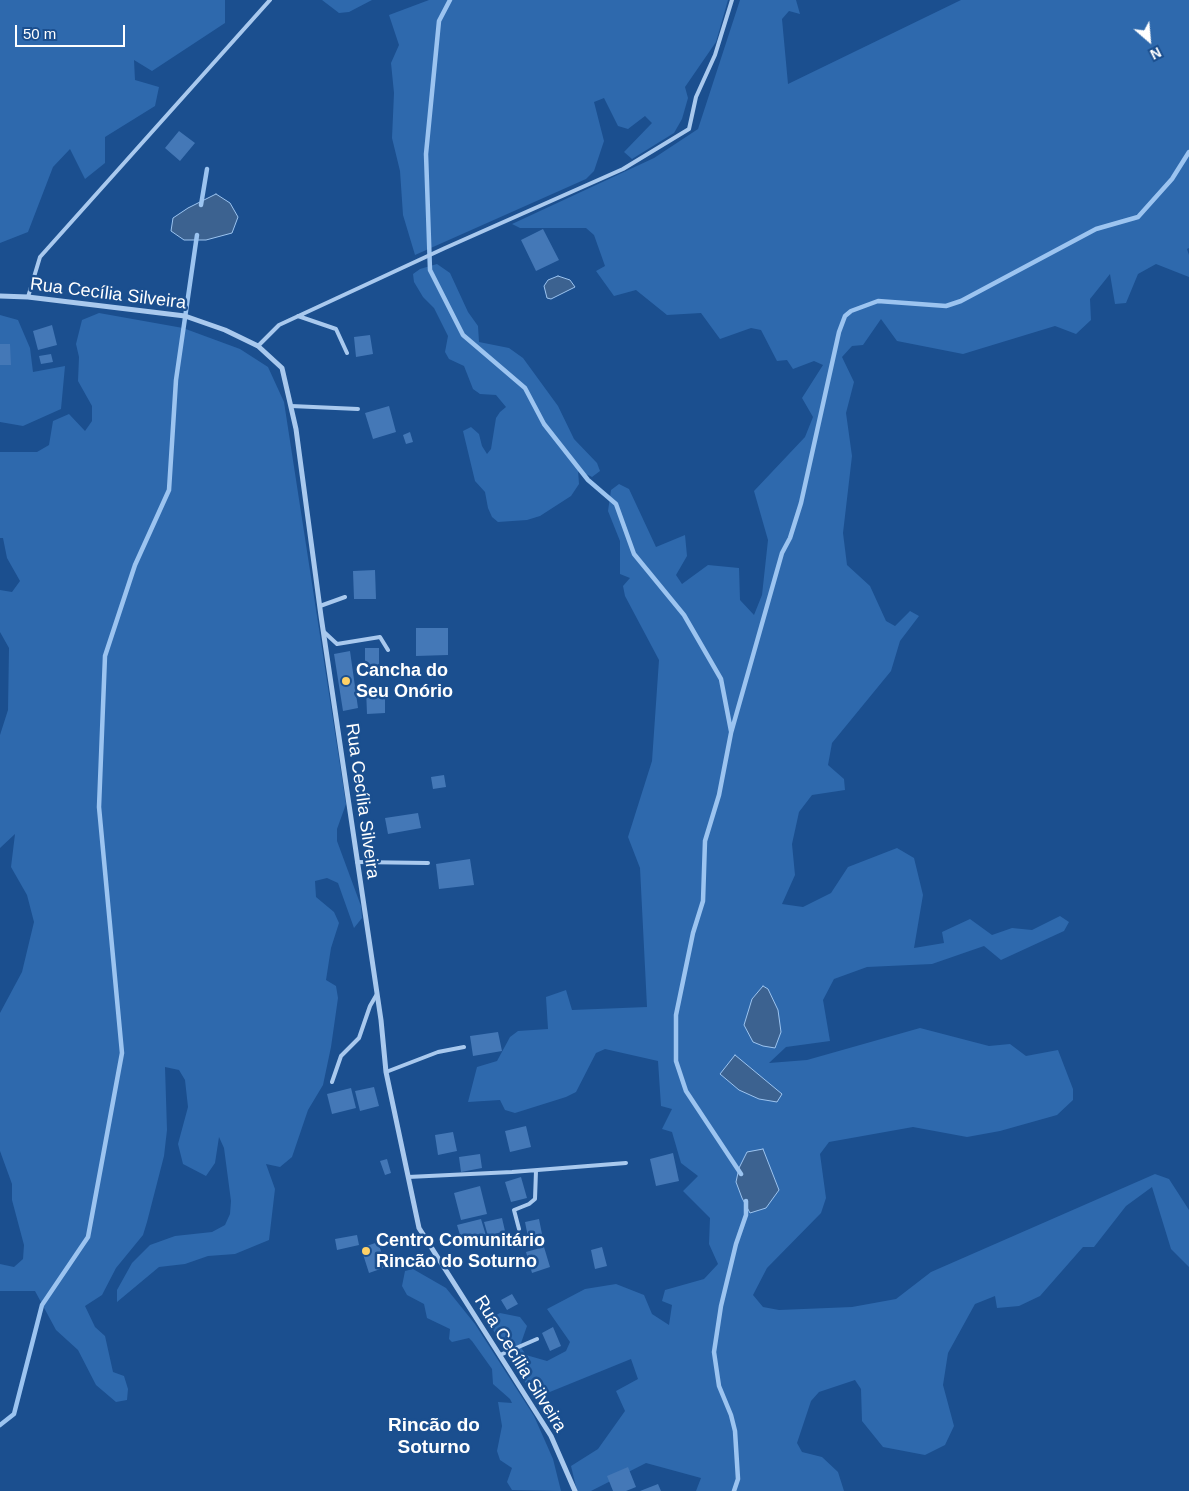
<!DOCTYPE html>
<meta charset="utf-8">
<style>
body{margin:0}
#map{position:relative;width:1189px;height:1491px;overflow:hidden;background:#1b4f8f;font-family:Arial,sans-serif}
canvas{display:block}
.north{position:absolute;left:1124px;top:15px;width:50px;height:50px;-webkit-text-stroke:4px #1b4f8f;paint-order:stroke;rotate:153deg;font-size:14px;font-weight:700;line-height:20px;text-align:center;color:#fff}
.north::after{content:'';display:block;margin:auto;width:18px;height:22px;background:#fff;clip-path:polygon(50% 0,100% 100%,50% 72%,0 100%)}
.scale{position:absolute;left:15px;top:25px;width:110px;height:22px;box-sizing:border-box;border:2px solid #fff;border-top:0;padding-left:6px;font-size:15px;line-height:18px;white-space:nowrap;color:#fff;-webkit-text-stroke:4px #1b4f8f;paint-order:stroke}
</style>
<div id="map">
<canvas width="1189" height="1491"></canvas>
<div class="north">N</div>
<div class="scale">50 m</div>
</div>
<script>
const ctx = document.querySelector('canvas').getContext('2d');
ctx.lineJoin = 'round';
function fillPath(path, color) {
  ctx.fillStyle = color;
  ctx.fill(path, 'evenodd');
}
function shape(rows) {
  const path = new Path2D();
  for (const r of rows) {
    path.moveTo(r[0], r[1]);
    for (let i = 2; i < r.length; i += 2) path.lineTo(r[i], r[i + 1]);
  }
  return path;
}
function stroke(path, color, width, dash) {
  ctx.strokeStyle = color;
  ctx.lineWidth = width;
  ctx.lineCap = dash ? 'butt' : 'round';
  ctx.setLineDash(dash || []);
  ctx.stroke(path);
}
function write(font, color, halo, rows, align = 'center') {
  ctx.font = font + ' Arial,sans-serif';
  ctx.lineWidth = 5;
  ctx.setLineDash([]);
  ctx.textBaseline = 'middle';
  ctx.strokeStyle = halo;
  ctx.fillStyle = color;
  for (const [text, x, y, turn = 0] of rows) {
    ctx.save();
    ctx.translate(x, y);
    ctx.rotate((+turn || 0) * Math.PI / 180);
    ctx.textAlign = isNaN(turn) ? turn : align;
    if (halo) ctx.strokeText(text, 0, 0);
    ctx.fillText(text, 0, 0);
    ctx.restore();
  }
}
fillPath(shape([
 [0,0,225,0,225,23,152,71,134,60,135,80,159,87,155,106,105,137,105,163,85,179,70,149,53,167,28,232,0,243],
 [322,0,372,0,349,12,339,13],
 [429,0,728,0,716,42,685,87,688,98,682,119,674,133,632,159,624,152,652,123,645,116,628,129,618,126,604,98,594,102,604,141,594,171,586,179,415,255,403,215,400,171,392,138,394,93,391,63,399,45,389,15],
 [740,0,796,0,800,14,789,11,782,19,788,84,961,0,1189,0,1189,248,1187,249,1189,255,1189,277,1156,264,1138,274,1126,303,1115,304,1110,274,1090,299,1091,320,1076,334,1055,326,963,354,897,341,881,319,863,345,852,346,842,357,854,382,846,413,852,456,843,533,847,565,870,586,886,621,895,626,910,611,919,616,900,641,891,671,832,743,828,765,844,779,845,790,812,795,799,812,792,844,795,875,782,904,803,907,831,893,848,867,897,848,914,858,923,895,914,948,944,943,942,932,970,919,992,935,1012,928,1032,930,1060,916,1069,922,1064,931,1001,960,984,946,932,964,867,967,834,979,823,1000,830,1041,786,1047,769,1063,807,1060,920,1028,989,1046,1010,1044,1026,1056,1058,1050,1073,1089,1073,1100,1057,1115,1000,1131,967,1137,913,1127,829,1142,820,1154,826,1198,821,1213,767,1268,753,1295,763,1307,779,1310,852,1307,896,1299,931,1272,1155,1174,1169,1179,1189,1210,1189,1267,1171,1249,1152,1187,1126,1206,1094,1247,1083,1247,1040,1296,1019,1306,997,1308,995,1296,975,1304,948,1353,943,1385,954,1426,945,1445,925,1455,883,1447,862,1421,861,1389,855,1380,819,1392,811,1401,797,1443,802,1452,822,1457,838,1472,844,1491,696,1491,701,1478,646,1463,591,1491,577,1491,571,1466,598,1449,625,1411,616,1391,638,1379,631,1359,535,1398,487,1320,500,1313,520,1317,527,1326,520,1346,526,1355,547,1361,566,1351,570,1342,547,1309,585,1289,616,1284,644,1295,652,1314,669,1325,672,1305,662,1301,665,1290,704,1279,718,1264,709,1244,710,1218,683,1191,698,1176,681,1163,672,1132,662,1129,672,1109,661,1106,658,1061,605,1049,596,1053,576,1092,566,1097,515,1113,505,1110,500,1100,468,1102,477,1067,497,1061,510,1037,518,1031,548,1029,546,997,566,990,572,1010,647,1007,640,868,628,837,652,761,659,660,625,596,623,586,630,578,620,574,620,541,608,511,611,490,619,484,629,489,656,547,685,535,687,556,676,575,682,584,708,565,739,568,740,600,754,615,762,595,768,540,754,491,805,437,813,417,802,398,823,365,814,361,793,369,787,360,777,361,761,330,751,328,720,339,701,313,667,315,636,290,614,296,596,271,605,266,594,235,586,228,520,228,512,224,654,158,698,129],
 [437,264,450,273,468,312,478,326,479,342,509,348,523,358,558,406,574,439,597,463,600,471,592,477,578,470,579,484,571,496,540,516,527,520,498,522,492,517,488,508,485,492,475,481,463,431,471,427,479,434,482,446,487,454,491,449,496,418,500,412,506,407,496,395,480,394,473,389,464,366,449,359,445,352,448,336,434,308,423,297,414,282,413,274,420,269],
 [99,313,183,328,240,349,268,367,284,402,346,804,337,829,337,841,361,906,362,918,354,928,338,883,327,878,315,881,316,897,334,912,339,923,331,948,326,980,336,986,338,998,331,1047,323,1085,308,1110,292,1157,280,1167,266,1164,275,1189,269,1240,235,1254,208,1256,185,1264,159,1267,117,1302,117,1290,132,1263,150,1245,175,1236,212,1232,225,1225,230,1214,231,1201,224,1148,219,1137,215,1163,206,1176,183,1164,178,1144,188,1107,185,1080,179,1070,165,1067,167,1130,164,1156,147,1222,143,1235,116,1268,102,1295,85,1306,95,1327,105,1336,113,1372,124,1376,128,1389,127,1400,116,1402,96,1385,78,1350,56,1330,35,1291,0,1291,0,1264,14,1267,23,1259,24,1245,12,1200,12,1184,0,1151,0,1013,22,972,34,922,27,895,11,867,15,834,0,848,0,735,8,710,9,648,0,632,0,590,12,592,20,581,7,558,3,538,0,538,0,452,37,452,49,445,53,421,69,414,85,431,92,421,92,406,78,381,79,357,76,344,82,320],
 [0,315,18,320,30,348,33,372,65,366,61,409,23,426,0,422],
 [413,1269,446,1288,475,1324,534,1416,553,1459,561,1491,512,1490,507,1482,512,1468,500,1460,497,1451,502,1426,498,1402,512,1403,510,1399,493,1384,492,1369,472,1341,469,1338,452,1342,449,1339,450,1329,427,1318,424,1304,407,1295,402,1286,405,1271]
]), '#2e69ad');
const water = shape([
 [216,194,230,203,238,217,232,233,206,240,184,240,171,231,173,218,188,208,216,194],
 [558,276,570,280,575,287,551,299,547,298,544,286,548,280,558,276],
 [763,986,768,989,778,1010,781,1032,775,1048,763,1046,753,1042,744,1025,752,999,763,986],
 [735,1055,782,1094,777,1102,759,1099,739,1090,720,1074,735,1055],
 [763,1149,779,1190,766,1208,750,1213,742,1198,736,1182,739,1168,747,1152,763,1149]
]);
fillPath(water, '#3c6290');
stroke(water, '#9cc4f0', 1);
stroke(shape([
 [450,0,439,21,426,154,430,270,463,335,525,388,544,424,588,480,616,504,634,554,684,615,721,679,731,731],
 [201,205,207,169],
 [741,1174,686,1091,676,1061,676,1015,693,933,703,901,705,841,719,795,731,733,782,553,790,538,801,503,839,332,845,316,851,311,878,301,946,306,961,301,1096,229,1138,217,1172,179,1189,152],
 [0,1425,14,1414,42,1305,88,1237,122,1053,99,807,105,656,135,565,169,490,176,380,197,235],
 [734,1491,738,1479,735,1431,731,1415,719,1386,714,1352,721,1306,736,1244,746,1215,746,1201]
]), '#9cc4f0', 4.5);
fillPath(shape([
 [179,131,195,143,180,161,165,148],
 [543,229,559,260,536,271,521,240],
 [52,325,57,345,38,350,33,331],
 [370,335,373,354,356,357,354,337],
 [0,344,10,344,11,365,0,365],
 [51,354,53,362,41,364,39,356],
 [389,406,396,432,373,439,365,413],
 [410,432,413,442,406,444,403,435],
 [375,570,376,599,354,599,353,571],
 [416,628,448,628,448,655,416,656],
 [365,648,379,648,379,670,365,670],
 [350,651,358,708,343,711,334,654],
 [366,689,385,689,385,713,367,714],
 [444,775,446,787,433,789,431,777],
 [418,813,421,828,388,834,385,818],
 [470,859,474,885,439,889,436,864],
 [498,1032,502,1051,473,1056,470,1036],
 [374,1087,379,1106,360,1111,355,1091],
 [351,1088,356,1108,332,1114,327,1094],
 [526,1126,531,1147,510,1152,505,1131],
 [453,1132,457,1151,438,1155,435,1135],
 [673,1153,679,1181,656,1186,650,1159],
 [480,1154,482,1168,461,1172,459,1157],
 [387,1159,391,1173,385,1175,380,1161],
 [521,1177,527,1198,511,1202,505,1182],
 [480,1186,487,1214,461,1220,454,1193],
 [502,1218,505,1231,488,1236,484,1222],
 [481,1219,487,1239,463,1245,457,1225],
 [539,1219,543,1239,529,1242,525,1222],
 [357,1235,359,1245,337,1250,335,1239],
 [378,1242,386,1267,369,1273,361,1248],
 [544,1247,550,1267,532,1273,526,1252],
 [602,1247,607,1266,595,1269,591,1250],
 [512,1294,518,1304,507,1310,501,1300],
 [553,1327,561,1346,550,1351,542,1333],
 [628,1467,636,1487,626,1491,613,1491,607,1476],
 [658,1484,661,1491,640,1491]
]), '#4478b7');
stroke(shape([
 [28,297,40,257,270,0],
 [298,316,336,329,347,353],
 [258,346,279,325,445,248,623,169,689,129,696,97,715,55,732,0],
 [291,406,358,409],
 [320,606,345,597],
 [323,631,337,644,380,637,388,650],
 [357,862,428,863],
 [386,1072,438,1052,464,1047],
 [332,1082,341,1056,359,1038,370,1006,377,994],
 [408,1177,512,1172,626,1163],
 [519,1229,514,1210,529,1204,535,1199,536,1171],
 [500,1355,537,1339]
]), '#a9c9ee', 4);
stroke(shape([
 [0,296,28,297,185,316,225,330,258,346,282,368,296,429,321,616,381,1020,386,1072,419,1228,551,1436,575,1491]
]), '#a9c9ee', 5);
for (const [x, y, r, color] of [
 [346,681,5,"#ffd166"],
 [366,1251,5,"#ffd166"]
]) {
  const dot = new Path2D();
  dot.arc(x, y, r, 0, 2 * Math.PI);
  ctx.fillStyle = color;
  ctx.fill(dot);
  stroke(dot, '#1b4f8f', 2);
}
write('18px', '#fff', '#1b4f8f', [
 ["Rua Cecília Silveira",108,294,7],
 ["Rua Cecília Silveira",362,801,82],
 ["Rua Cecília Silveira",520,1364,58]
]);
write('bold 18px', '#fff', '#1b4f8f', [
 ["Cancha do",356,671],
 ["Seu Onório",356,692],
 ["Centro Comunitário",376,1241],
 ["Rincão do Soturno",376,1262]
], 'left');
write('bold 19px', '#fff', '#1b4f8f', [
 ["Rincão do",434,1426],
 ["Soturno",434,1448]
]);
</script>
